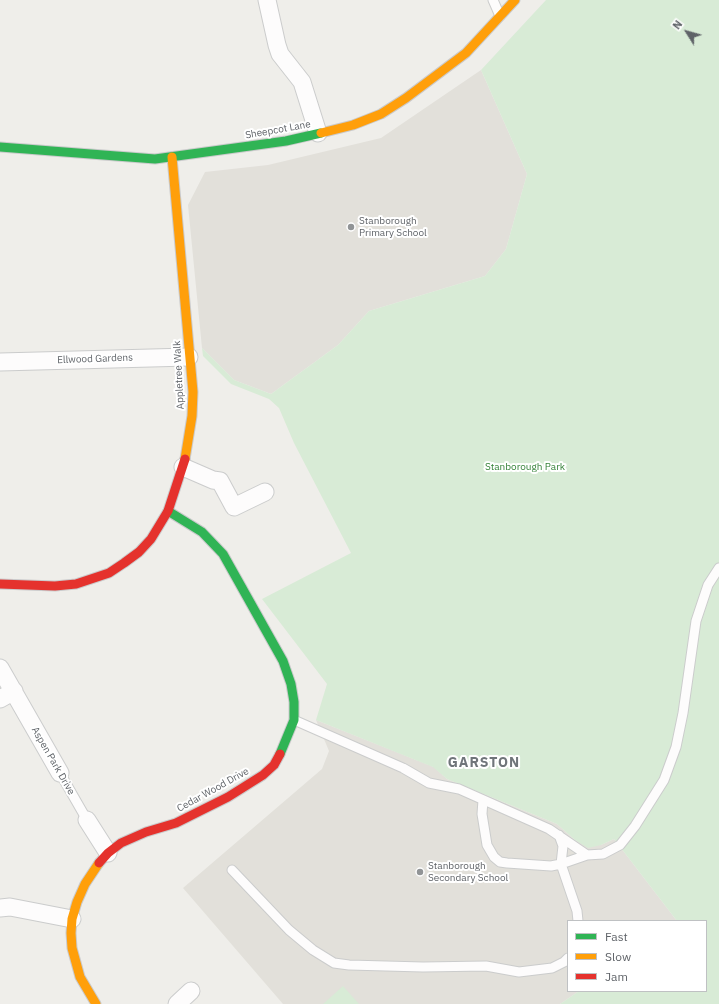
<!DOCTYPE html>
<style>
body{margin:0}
#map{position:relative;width:719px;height:1004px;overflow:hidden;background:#efeeea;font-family:"IBM Plex Sans",sans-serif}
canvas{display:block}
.legend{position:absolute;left:567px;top:920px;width:140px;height:72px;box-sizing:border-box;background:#fff;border:1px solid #bfc1c3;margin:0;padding:5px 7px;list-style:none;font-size:12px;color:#5f6368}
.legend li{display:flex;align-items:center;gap:8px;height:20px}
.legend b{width:20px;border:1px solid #bfc1c3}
.north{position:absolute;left:667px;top:12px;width:40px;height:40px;-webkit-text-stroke:3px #fff;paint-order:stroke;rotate:307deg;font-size:11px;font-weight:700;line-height:16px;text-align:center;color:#5f6368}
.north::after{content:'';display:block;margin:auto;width:14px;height:18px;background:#5f6368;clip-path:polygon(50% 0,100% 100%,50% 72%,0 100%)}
</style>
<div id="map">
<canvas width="719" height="1004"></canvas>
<ul class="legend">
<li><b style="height:5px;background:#30b455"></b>Fast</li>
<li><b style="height:5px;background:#ff9f0a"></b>Slow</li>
<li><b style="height:5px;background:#e5322d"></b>Jam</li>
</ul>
<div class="north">N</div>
</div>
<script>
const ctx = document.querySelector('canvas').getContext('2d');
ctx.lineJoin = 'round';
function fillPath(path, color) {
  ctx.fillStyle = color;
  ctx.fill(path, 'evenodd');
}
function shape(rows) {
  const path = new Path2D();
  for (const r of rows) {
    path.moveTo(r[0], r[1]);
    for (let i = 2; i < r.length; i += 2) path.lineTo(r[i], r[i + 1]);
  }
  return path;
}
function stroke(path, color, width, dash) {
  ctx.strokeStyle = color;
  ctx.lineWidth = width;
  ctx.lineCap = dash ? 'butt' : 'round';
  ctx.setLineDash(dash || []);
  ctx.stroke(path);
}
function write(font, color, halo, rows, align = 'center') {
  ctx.font = font + ' "IBM Plex Sans",sans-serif';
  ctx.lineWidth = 4;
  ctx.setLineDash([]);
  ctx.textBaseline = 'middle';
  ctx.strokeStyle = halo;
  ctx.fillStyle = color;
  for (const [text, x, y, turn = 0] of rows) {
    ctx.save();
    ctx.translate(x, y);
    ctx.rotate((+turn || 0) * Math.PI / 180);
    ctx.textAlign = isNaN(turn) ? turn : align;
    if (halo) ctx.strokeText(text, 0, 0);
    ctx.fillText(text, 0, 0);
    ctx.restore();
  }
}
fillPath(shape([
 [481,70,527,174,506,249,485,276,369,311,338,345,271,394,234,380,202,348,188,205,205,172,268,165,381,138],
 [316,720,434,767,447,779,557,824,575,840,601,845,614,839,677,921,568,921,568,991,579,991,560,1004,283,1004,183,888,322,769,329,751]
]), '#e2e0da');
fillPath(shape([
 [546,0,719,0,719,1004,560,1004,579,991,706,991,706,921,677,921,614,839,601,845,588,848,575,840,557,824,447,779,433,767,316,720,327,684,262,599,351,553,294,443,279,408,269,399,231,384,203,356,202,348,234,380,271,394,338,345,369,311,485,276,506,249,527,174,481,70],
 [343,986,359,1004,323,1004]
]), '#d8ebd6');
const lane = shape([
 [493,0,500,16],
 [294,720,403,768,429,783,459,789,549,829,587,855,603,854,620,845,635,826,664,780,676,747,683,713,696,621,708,585,719,568],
 [60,773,87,820],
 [483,800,482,814,487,845,494,857,500,862,507,863,551,866,561,864,577,911,578,921],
 [559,835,563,846,561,864,587,855],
 [232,870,289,930,313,950,334,963,349,965,423,967,486,966,519,972,552,968,564,962,568,958]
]);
const street = shape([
 [267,0,277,45,280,54,302,82,318,133],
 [0,362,189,357],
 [183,467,213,480,220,481,234,507,265,492],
 [0,668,60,773],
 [0,699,14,691],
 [87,820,108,853],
 [0,908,10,907,72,919],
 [177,1004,191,991]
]);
const fast = shape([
 [0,147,155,159,286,141,321,133],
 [168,511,202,532,223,554,283,661,291,684,294,702,294,720,280,754]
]);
const slow = shape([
 [321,133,353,125,381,114,406,98,466,53,515,0],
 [172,157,193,392,192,416,185,459],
 [96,1004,80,977,72,948,71,933,72,919,77,902,85,884,99,863]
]);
const jam = shape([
 [0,584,55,586,76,584,109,573,124,563,139,552,151,539,168,511,185,459],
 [99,863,108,853,121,843,146,832,176,823,228,797,263,775,274,765,280,754]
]);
stroke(lane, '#cbcccc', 11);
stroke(street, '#cbcccc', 19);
stroke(fast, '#cacacb', 11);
stroke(slow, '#cacacb', 11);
stroke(jam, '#cacacb', 11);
stroke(lane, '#fdfcfc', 9);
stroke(street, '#fdfcfc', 17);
stroke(fast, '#30b455', 9);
stroke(slow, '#ff9f0a', 9);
stroke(jam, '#e5322d', 9);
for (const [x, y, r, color] of [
 [351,227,4,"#919496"],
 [420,872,4,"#919496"]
]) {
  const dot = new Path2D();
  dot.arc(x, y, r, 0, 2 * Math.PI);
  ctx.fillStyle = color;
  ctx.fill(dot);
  stroke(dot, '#fff', 1.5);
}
write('10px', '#5f6368', '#fff', [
 ["Sheepcot Lane",278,130,-10],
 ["Ellwood Gardens",95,359,-2],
 ["Appletree Walk",179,375,-93],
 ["Aspen Park Drive",53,761,60],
 ["Cedar Wood Drive",213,790,-29]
]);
write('10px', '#5f6368', '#fff', [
 ["Stanborough",359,221],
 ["Primary School",359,233],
 ["Stanborough",428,866],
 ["Secondary School",428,878]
], 'left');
write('10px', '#348238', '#fff', [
 ["Stanborough Park",525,467]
]);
ctx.letterSpacing = '1px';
write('bold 14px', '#70757a', '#fff', [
 ["GARSTON",484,763]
]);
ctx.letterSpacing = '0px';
</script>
